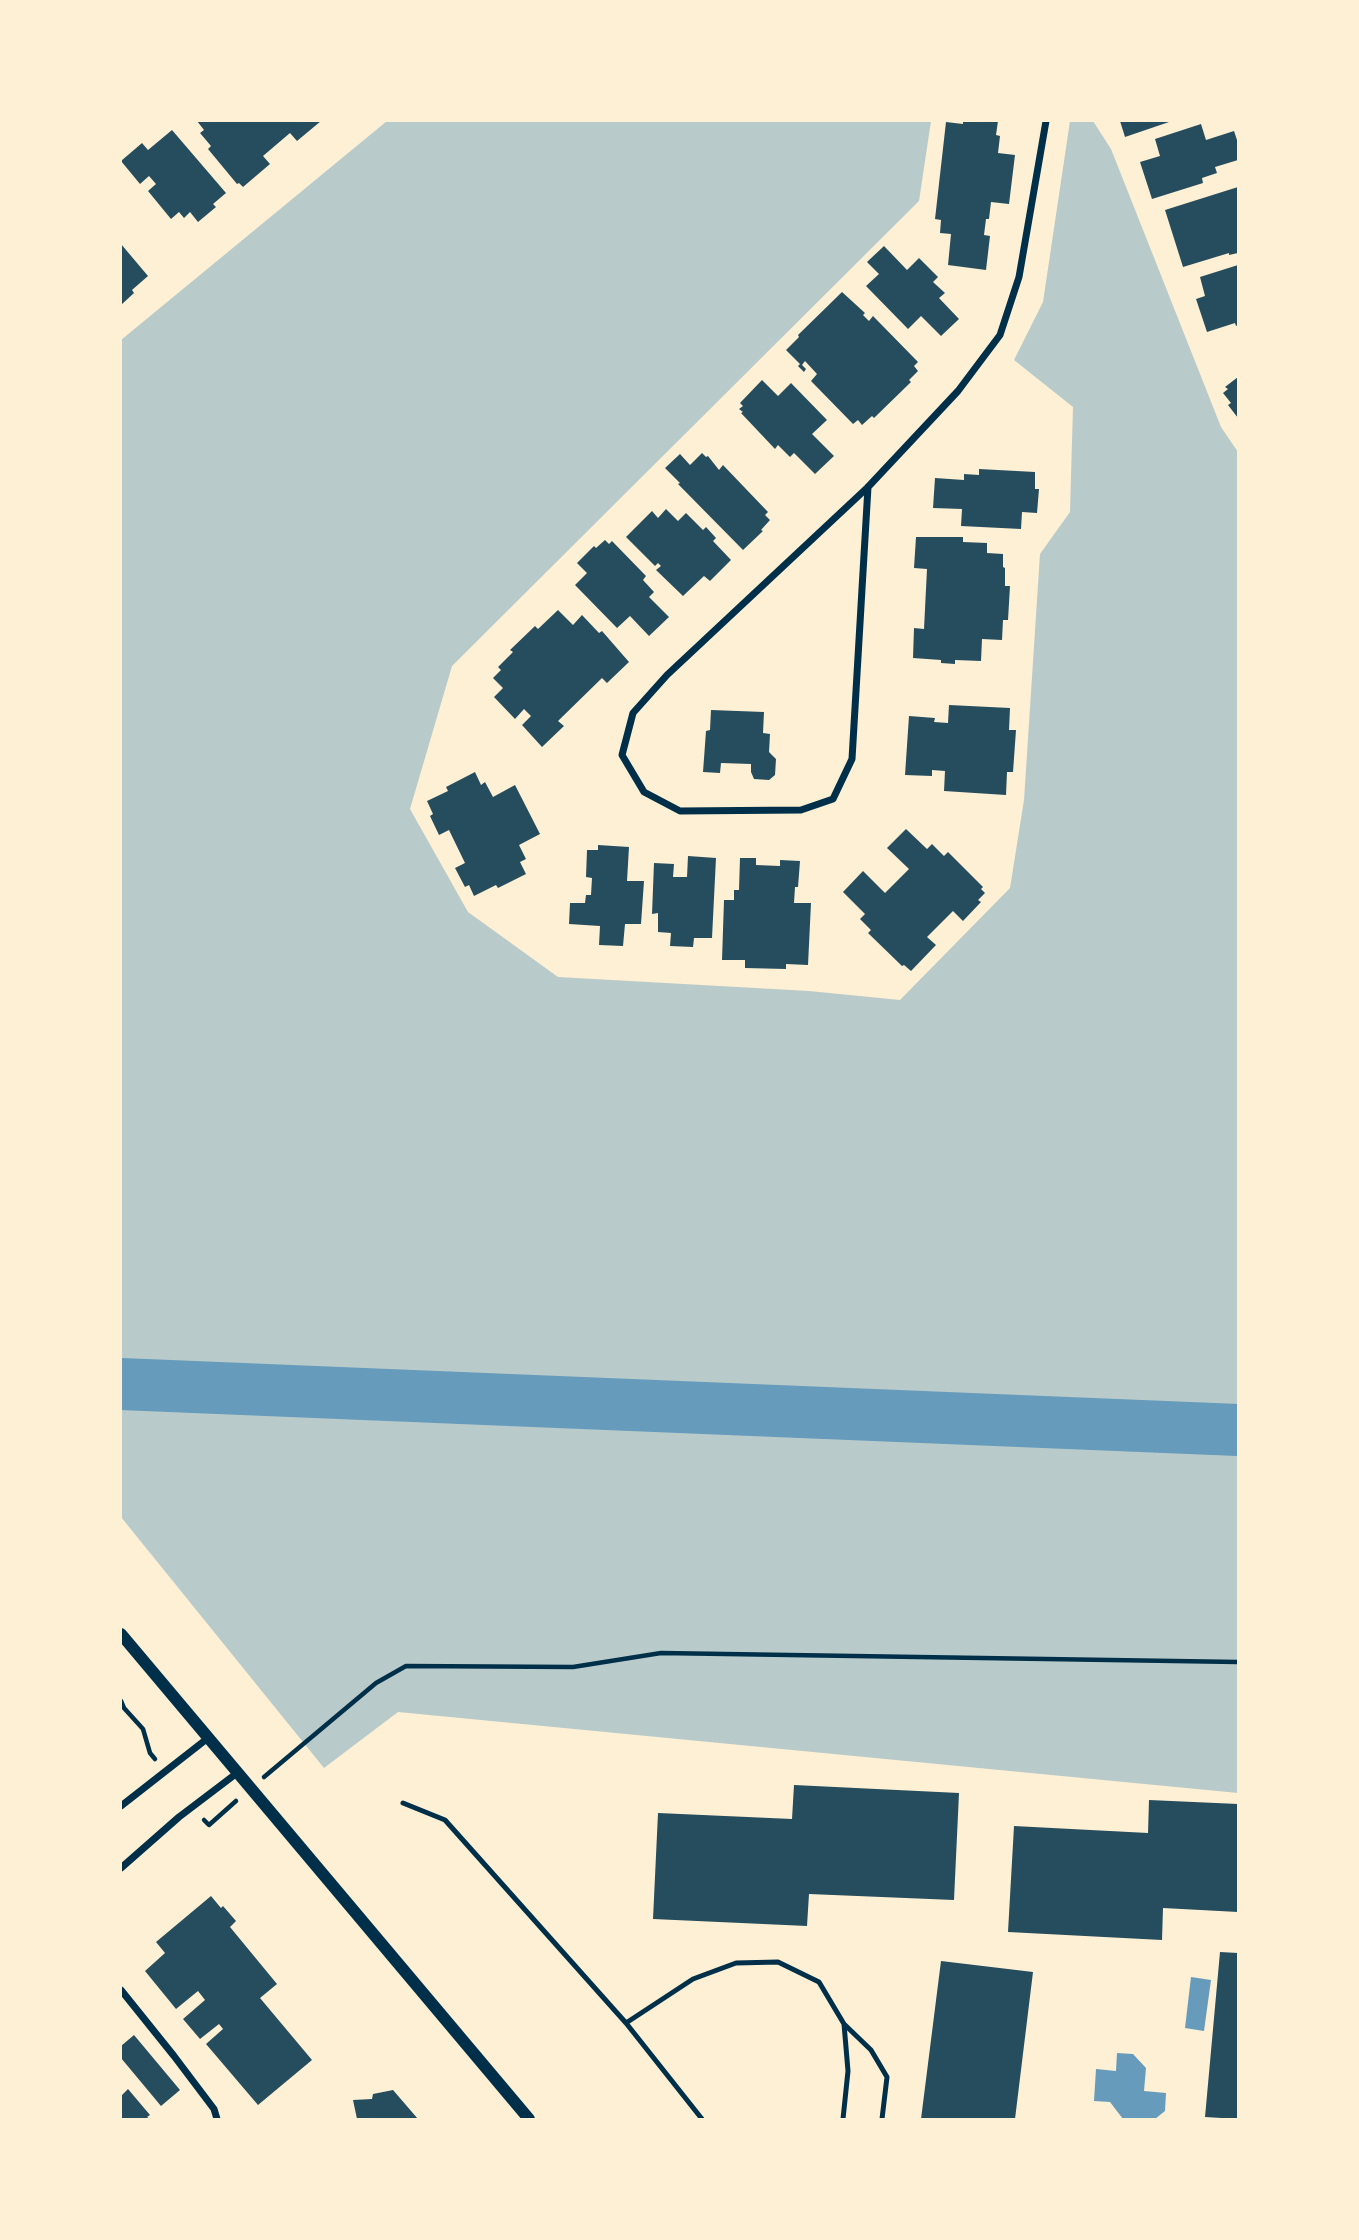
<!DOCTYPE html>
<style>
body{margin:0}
#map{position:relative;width:1359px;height:2240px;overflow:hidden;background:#fdf0d5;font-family:"Noto Sans",sans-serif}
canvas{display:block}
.frame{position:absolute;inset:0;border:122px solid #fdf0d5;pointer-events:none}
</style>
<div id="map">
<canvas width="1359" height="2240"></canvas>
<div class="frame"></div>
</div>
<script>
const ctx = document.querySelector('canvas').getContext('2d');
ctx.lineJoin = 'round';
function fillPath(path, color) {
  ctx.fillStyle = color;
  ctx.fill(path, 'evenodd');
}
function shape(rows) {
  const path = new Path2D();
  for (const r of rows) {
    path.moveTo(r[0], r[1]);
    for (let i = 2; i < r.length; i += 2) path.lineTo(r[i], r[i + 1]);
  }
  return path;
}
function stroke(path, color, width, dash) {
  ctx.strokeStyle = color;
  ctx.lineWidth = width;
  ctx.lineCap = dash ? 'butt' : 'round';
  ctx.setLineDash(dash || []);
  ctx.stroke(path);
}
fillPath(shape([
 [387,121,931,121,919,201,452,666,410,809,468,912,558,977,809,991,900,1000,1010,888,1024,800,1040,554,1070,512,1073,407,1014,360,1043,302,1070,121,1093,121,1111,149,1221,427,1238,452,1238,1793,398,1712,324,1768,121,1517,121,340]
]), '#b9caca');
fillPath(shape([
 [1191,1977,1211,1980,1204,2031,1185,2028],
 [1117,2053,1133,2054,1146,2068,1144,2091,1166,2093,1165,2111,1155,2119,1123,2119,1110,2102,1094,2101,1096,2069,1116,2071]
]), '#669bbc');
stroke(shape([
 [121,1384,1238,1430]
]), '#669bbc', 52);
fillPath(shape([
 [197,121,321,121,297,141,290,133,263,156,270,164,243,187,239,183,237,184,208,149,211,146,200,133,204,130],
 [963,121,998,121,996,135,1000,136,998,153,1015,155,1009,204,991,202,989,219,986,219,984,235,990,236,986,270,948,265,951,234,940,233,941,220,935,219,946,122,963,124],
 [1120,121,1172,121,1125,137],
 [1201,124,1206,140,1234,131,1238,143,1238,160,1215,167,1217,173,1202,178,1203,183,1152,199,1140,162,1160,156,1155,139],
 [172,130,226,193,213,204,216,207,198,222,190,212,184,218,179,212,171,219,148,191,156,184,149,176,140,184,121,161,142,143,148,150],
 [1238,187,1238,253,1229,255,1229,253,1183,267,1165,210],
 [121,244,148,276,132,290,134,293,121,305],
 [884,246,907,270,919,258,938,277,933,282,945,293,939,298,959,319,941,336,921,316,908,329,866,286,879,274,867,262],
 [1238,265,1238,325,1236,326,1235,323,1207,332,1196,299,1205,296,1200,277],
 [842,292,865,313,863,315,869,321,873,316,918,362,914,366,918,371,909,380,911,382,874,418,872,416,862,425,858,420,853,424,811,381,817,374,805,361,802,365,806,369,804,372,798,366,800,364,786,350,799,337,798,335],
 [1238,377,1238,418,1228,405,1231,403,1223,393,1228,389,1225,387],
 [762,380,778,396,791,383,827,420,812,434,834,456,815,474,794,453,790,457,778,445,775,449,741,413,743,412,739,409,743,406,740,403],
 [702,453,706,457,708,456,719,470,723,465,768,512,765,515,770,520,761,530,763,531,743,550,678,484,680,483,665,468,680,454,690,465],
 [979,469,1035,472,1035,489,1039,489,1037,513,1022,512,1021,529,961,526,962,509,933,508,935,478,964,480,964,474,979,475],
 [666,509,678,521,686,513,703,530,706,527,716,538,713,541,731,560,710,581,704,576,683,596,656,570,661,566,658,563,655,566,626,537,652,511,658,518],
 [916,537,963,537,963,542,987,543,987,553,1003,554,1003,567,1005,568,1005,586,1010,586,1008,620,1003,620,1002,640,982,639,981,661,955,660,955,664,941,663,941,660,913,658,914,628,924,629,927,569,914,568],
 [605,540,609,544,612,541,646,576,643,580,654,592,649,597,669,617,649,636,630,616,617,628,575,585,587,573,577,563,594,546,596,548],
 [558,610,573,625,582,615,599,633,602,631,629,662,607,683,602,678,558,721,564,726,542,747,522,725,531,716,524,709,515,719,494,697,503,688,493,678,501,670,498,667,513,652,510,650,535,626,538,629],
 [949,705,1010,708,1009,730,1016,730,1013,772,1007,772,1006,795,944,791,945,771,932,770,932,776,905,775,909,716,935,718,934,722,948,723],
 [711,710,764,712,763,733,770,734,769,752,776,759,775,775,769,780,754,779,751,772,751,764,721,763,720,773,703,772,706,731,710,730],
 [475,772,481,785,485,782,493,797,515,785,540,834,519,845,526,859,520,862,526,874,498,888,496,885,474,896,469,885,465,887,455,868,465,863,449,830,439,835,430,816,433,814,427,801,448,791,446,787],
 [906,829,927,849,932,844,944,856,948,852,983,887,981,889,985,893,978,900,981,902,963,921,953,911,927,937,936,945,911,971,904,965,902,966,868,933,871,930,860,919,865,914,843,892,863,871,885,893,909,869,887,848],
 [598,845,629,847,627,881,644,881,641,924,625,924,623,946,599,945,600,926,569,924,570,903,585,903,586,895,591,895,592,878,586,877,587,850,598,850],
 [688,856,716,858,712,938,694,938,693,947,670,946,671,933,658,932,658,913,652,914,654,863,674,864,673,877,687,877],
 [740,858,756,858,756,865,780,866,780,860,800,861,798,887,795,887,794,903,811,903,808,965,786,964,786,969,745,968,745,960,722,960,724,900,734,900,734,890,739,890],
 [794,1785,959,1793,954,1900,809,1894,807,1926,653,1919,658,1813,792,1819],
 [1149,1800,1238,1804,1238,1912,1163,1908,1162,1940,1008,1932,1014,1826,1148,1833],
 [211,1896,221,1908,223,1906,236,1921,230,1927,277,1984,260,1998,312,2060,258,2105,206,2044,223,2029,219,2024,200,2039,183,2019,205,2000,198,1991,176,2009,145,1971,165,1953,156,1942],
 [1220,1952,1238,1953,1238,2119,1205,2117],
 [941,1961,1033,1972,1015,2119,921,2119],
 [134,2035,180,2090,161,2106,121,2058,121,2046],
 [128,2089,150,2115,147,2117,150,2119,121,2119,121,2096],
 [393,2090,418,2119,357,2119,353,2100,372,2099,373,2094]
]), '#264d5e');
stroke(shape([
 [121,1701,124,1708,143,1729,150,1753,155,1759],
 [264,1777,376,1683,406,1666,573,1667,661,1653,1238,1662],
 [204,1820,209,1825,236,1801]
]), '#003049', 4.5);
stroke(shape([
 [403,1803,445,1820,626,2023,702,2119],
 [626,2023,693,1979,736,1963,778,1962,819,1982,844,2024,848,2071,843,2119],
 [844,2024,871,2050,887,2077,882,2119]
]), '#003049', 5);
stroke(shape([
 [868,487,852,759,833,799,801,810,680,811,644,792,622,755,633,713,667,675,868,487],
 [868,487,958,391,1000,335,1019,277,1046,121],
 [121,1806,208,1738],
 [121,1868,179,1817,237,1773],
 [121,1990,174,2056,214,2109,217,2119]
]), '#003049', 7);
stroke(shape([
 [121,1634,529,2119]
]), '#003049', 12);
</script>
